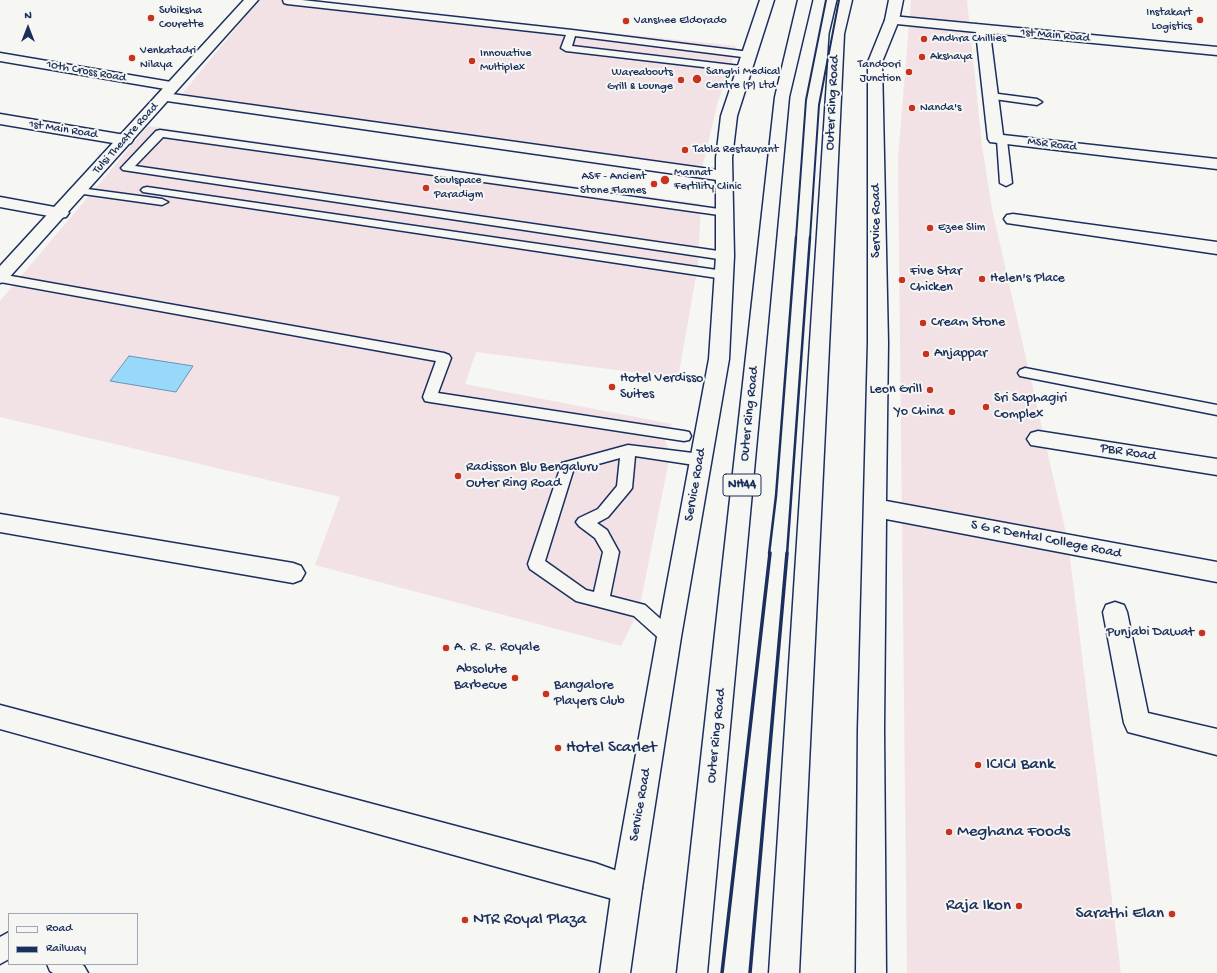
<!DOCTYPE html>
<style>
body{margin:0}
#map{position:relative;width:1217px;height:973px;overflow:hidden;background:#f6f6f2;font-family:"Gochi Hand",sans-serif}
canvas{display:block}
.legend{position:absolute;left:8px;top:913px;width:130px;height:52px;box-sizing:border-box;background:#f6f6f2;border:1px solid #9ea6b7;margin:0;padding:5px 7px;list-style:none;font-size:12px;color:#1b2f5e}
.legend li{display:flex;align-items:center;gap:8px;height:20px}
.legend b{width:20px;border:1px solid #9ea6b7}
.north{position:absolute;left:8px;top:8px;width:40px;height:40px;-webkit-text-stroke:3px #f6f6f2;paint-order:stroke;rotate:0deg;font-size:11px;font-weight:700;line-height:16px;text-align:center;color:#1b2f5e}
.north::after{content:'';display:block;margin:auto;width:14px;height:18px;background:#1b2f5e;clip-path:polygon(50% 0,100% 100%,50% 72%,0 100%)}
</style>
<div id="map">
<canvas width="1217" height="973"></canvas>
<ul class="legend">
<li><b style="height:5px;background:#f6f6f2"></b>Road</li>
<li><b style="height:5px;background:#1b2f5e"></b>Railway</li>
</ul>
<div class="north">N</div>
</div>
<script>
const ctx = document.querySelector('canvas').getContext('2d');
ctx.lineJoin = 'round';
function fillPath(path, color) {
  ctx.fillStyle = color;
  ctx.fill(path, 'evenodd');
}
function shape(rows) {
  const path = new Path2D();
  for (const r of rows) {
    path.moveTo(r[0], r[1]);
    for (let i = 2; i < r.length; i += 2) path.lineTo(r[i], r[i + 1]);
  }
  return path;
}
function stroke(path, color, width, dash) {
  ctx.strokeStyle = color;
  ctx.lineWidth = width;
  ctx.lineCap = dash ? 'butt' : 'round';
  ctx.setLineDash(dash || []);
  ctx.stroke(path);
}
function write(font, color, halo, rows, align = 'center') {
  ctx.font = font + ' "Gochi Hand",sans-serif';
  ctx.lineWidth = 4;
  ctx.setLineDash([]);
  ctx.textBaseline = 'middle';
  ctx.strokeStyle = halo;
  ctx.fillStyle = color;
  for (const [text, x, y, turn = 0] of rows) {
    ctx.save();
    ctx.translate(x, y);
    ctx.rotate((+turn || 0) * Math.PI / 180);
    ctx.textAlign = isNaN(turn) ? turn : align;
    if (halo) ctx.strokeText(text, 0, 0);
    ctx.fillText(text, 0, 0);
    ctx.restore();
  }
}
fillPath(shape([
 [259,0,302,0,736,46,731,66,718,101,702,168,182,94],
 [911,0,967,0,982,146,992,209,1068,542,1121,973,907,973,898,159],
 [148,126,701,204,698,265,678,378,476,352,465,384,672,424,663,433,670,455,639,610,621,646,315,565,340,497,0,417,0,301]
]), '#f2e2e6');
const water = shape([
 [129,356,193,366,176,392,110,381,129,356]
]);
fillPath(water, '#98d9fa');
stroke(water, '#6695bc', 1);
const service = shape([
 [283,0,302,0,572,30,750,52,755,55,750,58,575,36,572,46,749,67,751,69,749,71,746,72,566,51,561,48,566,35,287,4,284,3,283,0],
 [991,93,1037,99,1042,102,1037,105,987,98,986,96,987,94,991,93],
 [160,130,726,210,732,213,730,215,726,216,163,137,135,166,725,252,731,256,725,260,123,170,121,168,123,166,156,131,160,130],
 [1002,137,1007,140,1012,183,1006,186,1000,183,997,140,1002,137],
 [147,187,724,271,730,275,724,279,143,192,141,190,143,188,147,187],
 [80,188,162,199,168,202,162,205,76,193,74,191,80,188],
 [0,274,444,353,449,355,451,358,438,393,684,431,689,432,691,436,689,440,684,441,430,402,425,401,423,397,436,361,0,282,0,274],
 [1025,368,1217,405,1217,415,1020,376,1018,373,1020,370,1025,368],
 [628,445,701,454,706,456,708,460,706,464,701,466,635,456,632,488,629,492,608,517,597,523,607,530,619,552,610,596,645,605,675,632,677,637,675,642,669,644,663,642,634,616,576,601,530,569,528,564,562,463,628,445],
 [620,458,617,486,598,509,579,518,576,522,579,526,595,538,603,552,594,592,586,590,545,561,573,471,620,458],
 [9,932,9,959,0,964,0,937,9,932],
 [47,964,81,964,84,966,88,973,53,973,50,971,47,964]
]);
const minor = shape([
 [892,16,1217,47,1217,55,990,33,1003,135,1217,159,1217,169,990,142,988,139,976,32,887,23,885,20,887,17,892,16],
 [0,53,171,82,176,83,178,86,176,89,171,90,0,61,0,53],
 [165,93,724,171,730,173,732,176,730,179,724,181,160,100,158,97,160,94,165,93],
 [0,114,125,135,131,137,133,140,131,143,125,145,0,124,0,114],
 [0,197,60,208,66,209,69,213,66,217,60,218,0,207,0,197],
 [1013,214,1217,242,1217,254,1007,223,1004,219,1007,215,1013,214],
 [1038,431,1217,459,1217,475,1031,445,1027,439,1031,433,1038,431],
 [0,514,293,563,301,566,305,573,301,580,293,583,0,532,0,514],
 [1115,602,1124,605,1127,612,1148,713,1217,729,1217,755,1128,732,1124,723,1103,612,1106,605,1115,602],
 [0,705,595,863,637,878,642,888,637,898,627,903,0,729,0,705]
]);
const tertiary = shape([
 [244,0,258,0,6,281,0,283,0,266,244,0],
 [760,0,774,0,737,116,732,158,734,256,729,359,681,637,642,888,630,973,600,973,612,888,657,637,709,359,716,256,716,158,721,116,760,0],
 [889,0,903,0,899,20,882,62,888,343,886,501,1217,562,1217,582,886,519,884,729,886,973,856,973,858,729,868,343,868,62,885,20,889,0]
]);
const trunk = shape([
 [798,0,812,0,789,97,707,973,677,973,775,97,798,0],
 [838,0,852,0,844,34,799,973,769,973,830,34,838,0]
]);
stroke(service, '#1b2f5e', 3);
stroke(minor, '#1b2f5e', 3);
stroke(tertiary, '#1b2f5e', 3);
stroke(trunk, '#1b2f5e', 3);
fillPath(service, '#f6f6f2');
fillPath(minor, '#f6f6f2');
fillPath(tertiary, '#f6f6f2');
fillPath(trunk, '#f6f6f2');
stroke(shape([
 [796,238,806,100,826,0],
 [810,238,819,105,839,0]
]), '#1b2f5e', 2);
stroke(shape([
 [769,554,776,496,796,237],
 [787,554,810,237]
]), '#1b2f5e', 2.5);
stroke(shape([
 [722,973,770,553],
 [750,973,787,553]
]), '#1b2f5e', 3.5);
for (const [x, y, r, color] of [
 [151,18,4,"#c8321e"],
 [1200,20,4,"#c8321e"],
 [626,21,4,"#c8321e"],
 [924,39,4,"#c8321e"],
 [922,57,4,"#c8321e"],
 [132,58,4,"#c8321e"],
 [472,61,4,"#c8321e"],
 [909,72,4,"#c8321e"],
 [697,79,5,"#c8321e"],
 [681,80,4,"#c8321e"],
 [912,108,4,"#c8321e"],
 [685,150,4,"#c8321e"],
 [665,180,5,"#c8321e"],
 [654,184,4,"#c8321e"],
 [426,188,4,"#c8321e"],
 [930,228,4,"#c8321e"],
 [982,279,4,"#c8321e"],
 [902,280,4,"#c8321e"],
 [923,323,4,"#c8321e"],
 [926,354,4,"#c8321e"],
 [612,387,4,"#c8321e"],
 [930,390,4,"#c8321e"],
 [986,407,4,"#c8321e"],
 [952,412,4,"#c8321e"],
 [458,476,4,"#c8321e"],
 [1202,633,4,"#c8321e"],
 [446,648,4,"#c8321e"],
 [515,678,4,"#c8321e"],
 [546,694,4,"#c8321e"],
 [558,748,4,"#c8321e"],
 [978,765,4,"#c8321e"],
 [949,832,4,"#c8321e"],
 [1019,906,4,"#c8321e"],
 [1172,914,4,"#c8321e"],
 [465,920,4,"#c8321e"]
]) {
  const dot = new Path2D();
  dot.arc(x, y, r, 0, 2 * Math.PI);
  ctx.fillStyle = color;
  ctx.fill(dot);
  stroke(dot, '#f6f6f2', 1.5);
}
write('12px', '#1b2f5e', '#f6f6f2', [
 ["Subiksha",159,11],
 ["Courette",159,25],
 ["Instakart",1192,13,"right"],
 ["Logistics",1192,27,"right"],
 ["Vanshee Eldorado",634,21],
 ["Andhra Chillies",932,39],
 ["Venkatadri",140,51],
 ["Nilaya",140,65],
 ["Innovative",480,54],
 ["Multiplex",480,68],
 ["Akshaya",930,57],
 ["Tandoori",901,65,"right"],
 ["Junction",901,79,"right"],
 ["Sanghi Medical",706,72],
 ["Centre (P) Ltd",706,86],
 ["Wareabouts",673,73,"right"],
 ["Grill & Lounge",673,87,"right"],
 ["Nanda's",920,108],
 ["Tabla Restaurant",693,150],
 ["Mannat",674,173],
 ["Fertility Clinic",674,187],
 ["ASF - Ancient",646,177,"right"],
 ["Stone Flames",646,191,"right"],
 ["Soulspace",434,181],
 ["Paradigm",434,195],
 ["Ezee Slim",938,228]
], 'left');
write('12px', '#1b2f5e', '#f6f6f2', [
 ["1st Main Road",1055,36,5],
 ["10th Cross Road",86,72,10],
 ["1st Main Road",63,130,9],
 ["Tulsi Theatre Road",126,139,-48],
 ["MSR Road",1052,145,7]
]);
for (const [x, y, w] of [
 [742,485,38]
]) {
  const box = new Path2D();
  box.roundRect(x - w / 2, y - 11, w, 22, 3);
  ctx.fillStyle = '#f6f6f2';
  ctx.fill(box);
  stroke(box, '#1b2f5e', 1);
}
write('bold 13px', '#1b2f5e', null, [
 ["NH44",742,485]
]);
write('14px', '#1b2f5e', '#f6f6f2', [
 ["Outer Ring Road",833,103,-87],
 ["Service Road",877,221,-90],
 ["Outer Ring Road",750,414,-84],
 ["PBR Road",1128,453,9],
 ["Service Road",696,485,-80],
 ["S G R Dental College Road",1046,540,11],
 ["Outer Ring Road",717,736,-84],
 ["Service Road",641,805,-80]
]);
write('14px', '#1b2f5e', '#f6f6f2', [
 ["Five Star",910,272],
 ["Chicken",910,288],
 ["Helen's Place",990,279],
 ["Cream Stone",931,323],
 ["Anjappar",934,354],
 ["Hotel Verdisso",620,379],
 ["Suites",620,395],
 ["Leon Grill",922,390,"right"],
 ["Sri Saphagiri",994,399],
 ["Complex",994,415],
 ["Yo China",944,412,"right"],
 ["Radisson Blu Bengaluru",466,468],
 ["Outer Ring Road",466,484],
 ["Punjabi Dawat",1194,633,"right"],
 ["A. R. R. Royale",454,648],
 ["Absolute",507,670,"right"],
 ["Barbecue",507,686,"right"],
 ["Bangalore",554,686],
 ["Players Club",554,702]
], 'left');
write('17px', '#1b2f5e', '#f6f6f2', [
 ["Hotel Scarlet",566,748],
 ["ICICI Bank",986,765],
 ["Meghana Foods",957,832],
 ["Raja Ikon",1011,906,"right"],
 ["Sarathi Elan",1164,914,"right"],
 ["NTR Royal Plaza",473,920]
], 'left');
</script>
